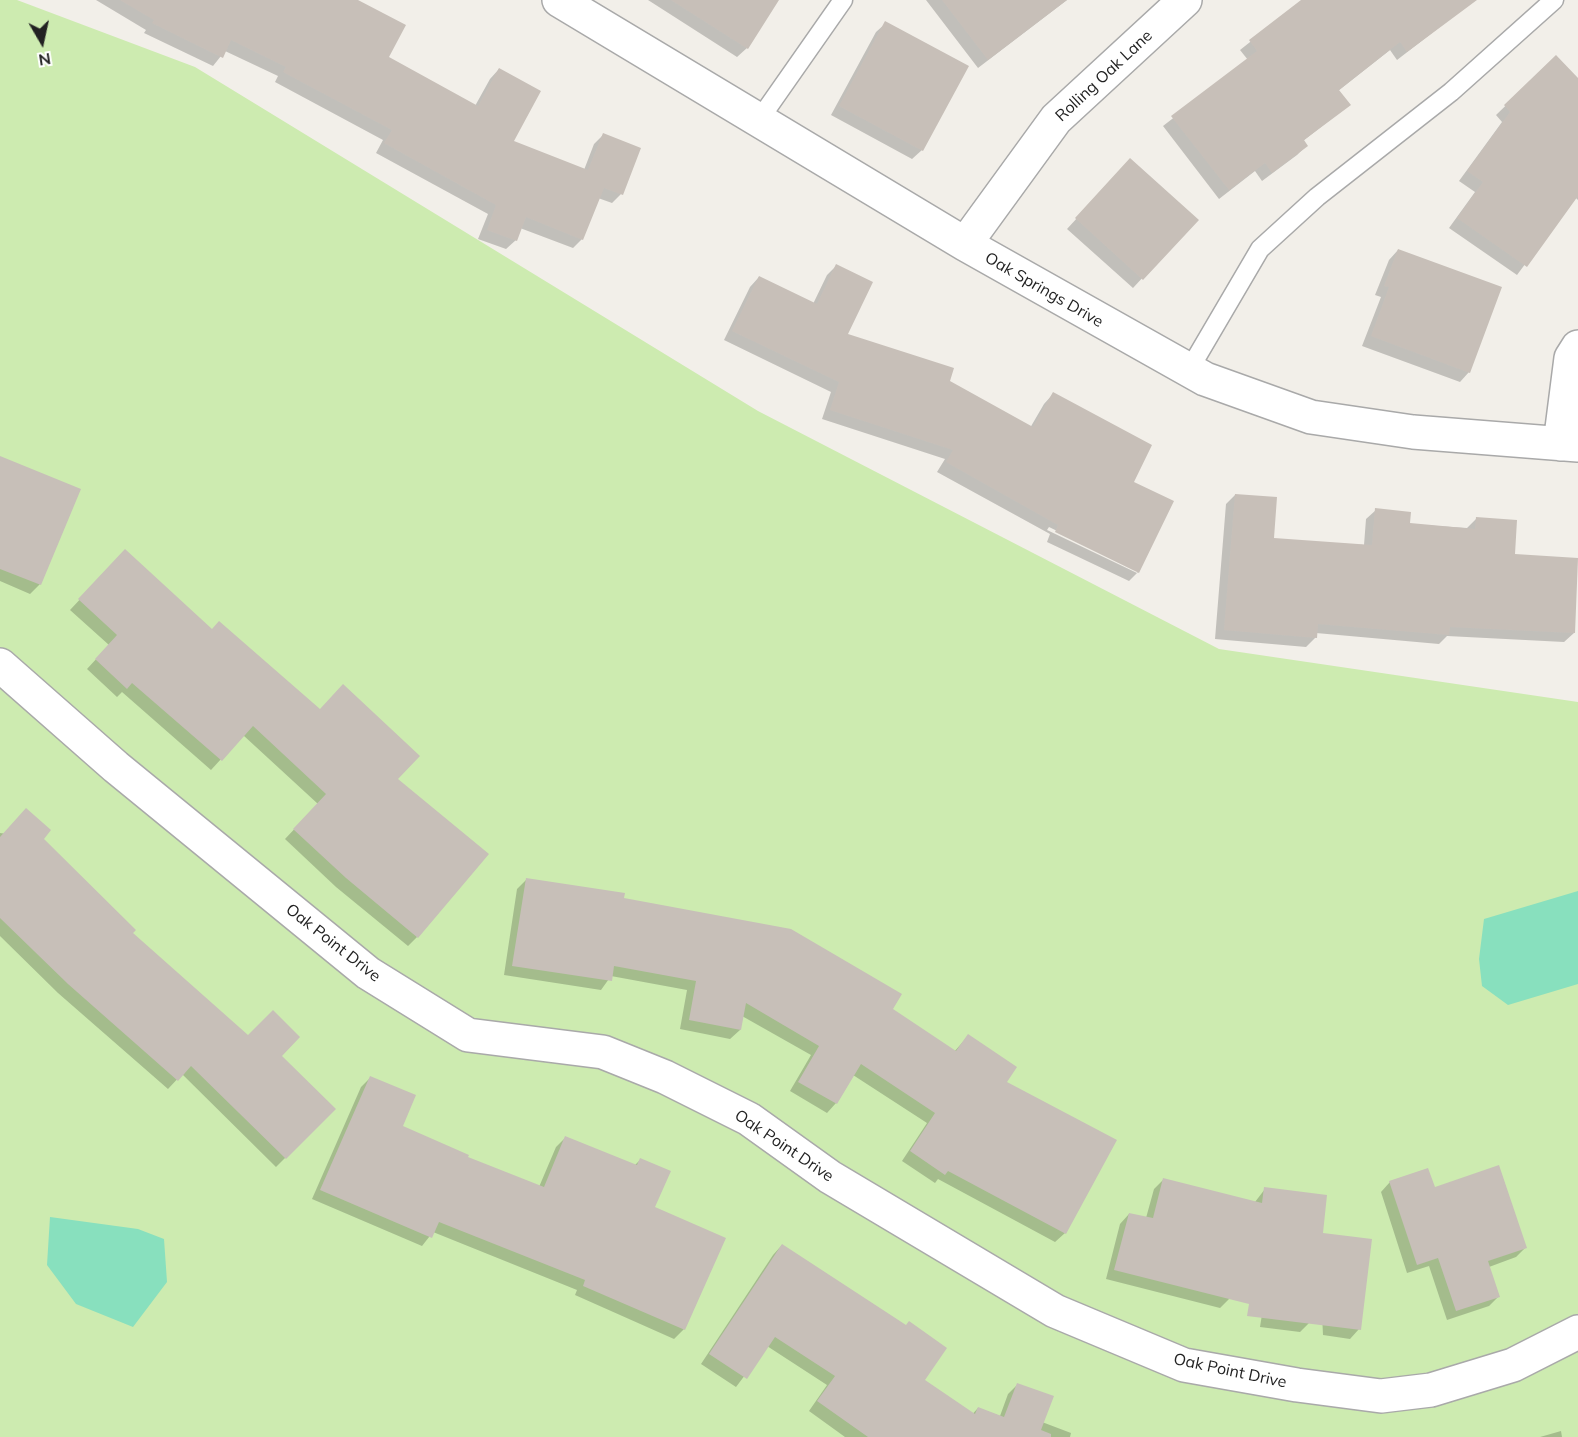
<!DOCTYPE html>
<style>
body{margin:0}
#map{position:relative;width:1578px;height:1437px;overflow:hidden;background:#f2efe9;font-family:Mulish,sans-serif}
canvas{display:block}
.north{position:absolute;left:12px;top:12px;width:60px;height:60px;-webkit-text-stroke:4px #fff;paint-order:stroke;rotate:171deg;font-size:16px;font-weight:700;line-height:24px;text-align:center;color:#222}
.north::after{content:'';display:block;margin:auto;width:21px;height:27px;background:#222;clip-path:polygon(50% 0,100% 100%,50% 72%,0 100%)}
</style>
<div id="map">
<canvas width="1578" height="1437"></canvas>
<div class="north">N</div>
</div>
<script>
const ctx = document.querySelector('canvas').getContext('2d');
ctx.lineJoin = 'round';
function fillPath(path, color) {
  ctx.fillStyle = color;
  ctx.fill(path, 'evenodd');
}
function shape(rows) {
  const path = new Path2D();
  for (const r of rows) {
    path.moveTo(r[0], r[1]);
    for (let i = 2; i < r.length; i += 2) path.lineTo(r[i], r[i + 1]);
  }
  return path;
}
function stroke(path, color, width, dash) {
  ctx.strokeStyle = color;
  ctx.lineWidth = width;
  ctx.lineCap = dash ? 'butt' : 'round';
  ctx.setLineDash(dash || []);
  ctx.stroke(path);
}
function write(font, color, halo, rows, align = 'center') {
  ctx.font = font + ' Mulish,sans-serif';
  ctx.lineWidth = 4.5;
  ctx.setLineDash([]);
  ctx.textBaseline = 'middle';
  ctx.strokeStyle = halo;
  ctx.fillStyle = color;
  for (const [text, x, y, turn = 0] of rows) {
    ctx.save();
    ctx.translate(x, y);
    ctx.rotate((+turn || 0) * Math.PI / 180);
    ctx.textAlign = isNaN(turn) ? turn : align;
    if (halo) ctx.strokeText(text, 0, 0);
    ctx.fillText(text, 0, 0);
    ctx.restore();
  }
}
fillPath(shape([
 [0,0,17,0,195,67,758,411,1219,649,1578,702,1578,1437,0,1437]
]), '#cdebb0');
fillPath(shape([
 [1578,891,1578,984,1508,1005,1482,986,1479,959,1484,919],
 [50,1217,138,1229,164,1239,167,1282,133,1327,76,1304,47,1265]
]), '#88e0be');
fillPath(shape([
 [96,0,354,0,387,57,475,106,490,79,499,69,512,142,584,170,594,144,603,135,621,194,612,203,598,198,582,239,573,248,520,228,516,240,506,249,478,239,488,214,376,153,383,140,275,82,278,76,225,51,213,66,144,33,146,30],
 [648,0,778,0,747,48,737,57],
 [926,0,1067,0,978,68],
 [1303,0,1456,0,1463,9,1397,60,1390,50,1338,91,1349,105,1303,141,1306,146,1297,155,1262,181,1255,171,1219,199,1163,126,1248,60,1240,50],
 [886,23,922,150,912,159,831,115,876,32],
 [1556,57,1578,80,1578,200,1575,197,1517,275,1449,228,1475,192,1459,181,1502,122,1496,115],
 [1121,170,1196,220,1133,288,1067,229],
 [1398,250,1469,372,1460,382,1362,346,1381,297,1375,295,1389,260],
 [836,266,846,335,948,381,1030,428,1044,404,1053,394,1132,482,1138,572,1129,581,1047,542,1050,534,937,472,945,459,822,419,831,392,724,340,750,287,759,277,813,304,827,275],
 [1049,527,1137,570,1137,573,1047,530],
 [0,457,40,584,30,594,0,581],
 [1235,495,1272,539,1364,545,1366,519,1376,510,1408,524,1467,528,1476,519,1514,556,1574,633,1564,642,1447,636,1439,644,1316,633,1316,637,1306,647,1215,639,1226,504],
 [116,561,320,711,396,780,417,937,408,946,336,887,285,839,318,804,243,735,211,770,122,692,117,697,87,669,109,645,70,610],
 [0,833,42,839,131,933,248,1037,280,1056,334,1109,276,1167,182,1074,168,1089,58,993,0,936],
 [526,880,623,899,891,1009,954,1052,968,1036,1005,1082,1065,1233,1055,1242,938,1179,935,1183,902,1161,927,1123,853,1075,836,1103,827,1113,790,1091,811,1055,742,1016,740,1030,730,1039,680,1029,687,990,611,976,601,990,504,975,517,889],
 [370,1078,401,1127,466,1158,539,1187,556,1147,565,1138,634,1166,640,1160,684,1329,674,1339,575,1295,577,1290,433,1232,422,1246,312,1199,361,1087],
 [1163,1180,1255,1202,1265,1189,1321,1234,1359,1329,1350,1339,1323,1335,1321,1293,1309,1323,1300,1332,1260,1327,1267,1283,1229,1299,1220,1308,1106,1279,1120,1224,1129,1214,1146,1218,1154,1189],
 [1390,1182,1434,1189,1525,1248,1516,1257,1489,1267,1499,1296,1489,1306,1447,1320,1429,1266,1407,1273,1381,1192],
 [782,1245,923,1380,914,1437,845,1437,809,1411,827,1385,767,1346,736,1387,701,1364,773,1255],
 [1018,1384,1042,1422,1071,1433,1070,1437,961,1437,969,1418,978,1408,1000,1416,1008,1394],
 [1561,1431,1562,1437,1540,1437]
]), '#0003');
fillPath(shape([
 [120,0,358,0,406,25,389,57,478,106,499,68,541,91,514,141,588,170,603,133,641,148,623,195,604,188,583,240,526,217,517,241,487,230,496,205,384,143,392,130,283,72,286,67,231,40,223,58,152,23,154,20],
 [671,0,779,0,748,49],
 [942,0,1067,0,988,60],
 [1301,0,1477,0,1407,52,1400,42,1339,90,1351,105,1304,140,1308,146,1272,173,1265,163,1229,190,1171,116,1257,51,1249,40],
 [885,21,969,66,923,151,839,106],
 [1556,55,1578,78,1578,196,1527,267,1457,218,1483,182,1467,171,1510,112,1504,105],
 [1130,158,1199,220,1143,280,1075,218],
 [1398,249,1502,287,1470,373,1371,336,1389,287,1384,286],
 [836,264,873,282,848,334,954,368,950,381,1033,427,1053,392,1152,445,1134,482,1174,501,1139,573,1055,532,1058,525,946,462,953,450,830,410,839,382,732,331,759,276,817,304],
 [0,456,81,489,41,585,0,569],
 [1235,494,1277,497,1274,538,1372,545,1375,508,1411,512,1410,523,1475,529,1476,517,1517,520,1515,554,1578,558,1575,633,1450,627,1449,635,1318,624,1317,638,1224,630],
 [125,549,212,629,219,621,320,709,343,684,420,756,398,779,489,854,418,938,346,878,293,829,326,794,253,726,222,761,132,683,127,689,95,659,117,635,78,599],
 [26,808,51,830,44,839,136,930,133,933,248,1035,273,1010,300,1037,282,1056,336,1109,286,1159,191,1066,178,1081,68,984,0,918,0,837],
 [526,878,625,893,624,898,791,929,902,994,893,1009,956,1051,968,1034,1017,1067,1007,1082,1117,1140,1066,1234,948,1171,945,1175,910,1151,935,1113,861,1064,837,1104,798,1082,819,1046,746,1003,741,1030,689,1020,696,981,614,966,612,981,512,966],
 [370,1076,416,1095,403,1126,469,1155,468,1157,544,1187,565,1136,637,1165,640,1158,671,1171,655,1207,726,1238,685,1330,583,1286,585,1280,439,1222,432,1238,320,1190],
 [1499,1165,1527,1248,1488,1261,1500,1297,1456,1311,1438,1258,1417,1265,1389,1181,1428,1168,1435,1187],
 [1163,1178,1262,1203,1264,1187,1327,1195,1323,1233,1372,1239,1361,1330,1247,1316,1249,1304,1114,1270,1129,1213,1153,1218],
 [782,1244,906,1325,909,1321,947,1348,925,1380,975,1414,978,1407,1004,1417,1017,1383,1054,1396,1041,1430,1051,1434,1051,1437,868,1437,817,1401,835,1376,775,1337,747,1379,709,1354]
]), '#c7bfb8');
const lane = shape([
 [759,120,843,0],
 [1189,370,1260,249,1317,197,1451,92,1554,0]
]);
const street = shape([
 [559,0,965,244,1205,379,1311,417,1413,432,1578,445],
 [965,244,1056,119,1185,0],
 [1560,444,1571,358,1578,347],
 [0,665,116,767,368,973,468,1035,603,1052,665,1077,749,1119,830,1177,1055,1311,1184,1365,1297,1385,1381,1396,1431,1390,1513,1365,1578,1332]
]);
stroke(lane, '#a9a9a9', 21);
stroke(street, '#a9a9a9', 36);
stroke(lane, '#fff', 18);
stroke(street, '#fff', 33);
write('16px', '#222', '#fff', [
 ["Rolling Oak Lane",1104,76,-43],
 ["Oak Springs Drive",1044,290,30],
 ["Oak Point Drive",333,943,38],
 ["Oak Point Drive",784,1146,34],
 ["Oak Point Drive",1230,1371,12]
]);
</script>
